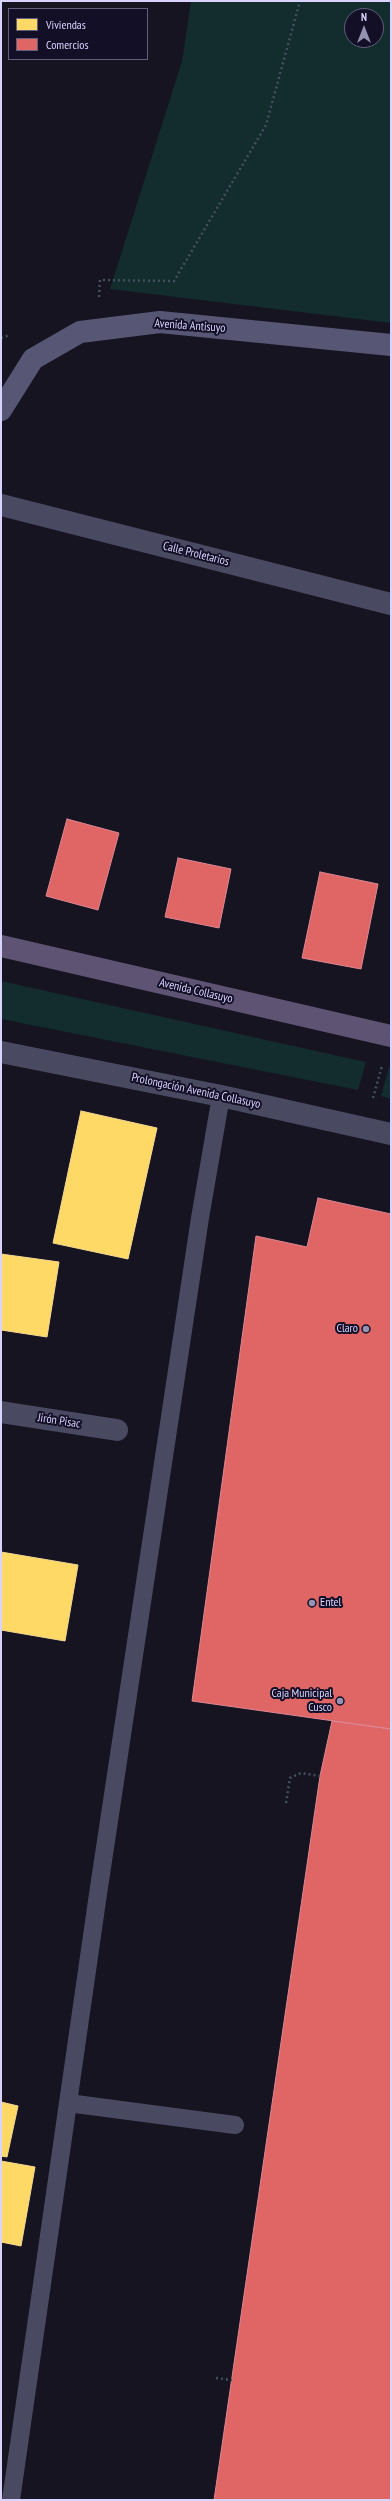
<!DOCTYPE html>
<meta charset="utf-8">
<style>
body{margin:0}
#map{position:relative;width:392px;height:2501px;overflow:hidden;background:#161421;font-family:"PT Sans Narrow",sans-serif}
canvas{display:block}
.frame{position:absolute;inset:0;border:2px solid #d9d4ff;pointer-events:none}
.legend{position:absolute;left:8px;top:8px;width:140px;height:52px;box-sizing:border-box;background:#130f26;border:1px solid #625e7d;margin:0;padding:5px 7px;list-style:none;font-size:12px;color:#d9d4ff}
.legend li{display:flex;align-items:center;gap:8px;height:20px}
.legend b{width:20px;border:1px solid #625e7d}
.north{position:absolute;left:344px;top:8px;width:40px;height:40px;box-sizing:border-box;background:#130f26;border:1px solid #625e7d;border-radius:50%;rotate:0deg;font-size:11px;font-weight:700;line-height:16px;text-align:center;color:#d9d4ff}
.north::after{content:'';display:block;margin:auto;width:14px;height:18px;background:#9591b1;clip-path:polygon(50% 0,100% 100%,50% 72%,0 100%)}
</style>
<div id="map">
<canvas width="392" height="2501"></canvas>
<div class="frame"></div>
<ul class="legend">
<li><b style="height:11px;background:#ffd966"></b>Viviendas</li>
<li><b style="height:11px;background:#e06666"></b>Comercios</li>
</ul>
<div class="north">N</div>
</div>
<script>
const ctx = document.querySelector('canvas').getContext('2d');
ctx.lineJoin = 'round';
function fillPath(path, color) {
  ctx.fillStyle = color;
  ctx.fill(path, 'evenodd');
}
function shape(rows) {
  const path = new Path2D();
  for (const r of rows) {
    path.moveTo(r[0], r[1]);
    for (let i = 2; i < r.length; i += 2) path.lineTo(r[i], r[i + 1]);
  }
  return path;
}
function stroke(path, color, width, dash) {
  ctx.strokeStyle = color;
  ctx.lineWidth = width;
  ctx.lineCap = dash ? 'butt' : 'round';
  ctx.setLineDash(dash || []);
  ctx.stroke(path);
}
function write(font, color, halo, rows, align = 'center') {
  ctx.font = font + ' "PT Sans Narrow",sans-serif';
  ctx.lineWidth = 4;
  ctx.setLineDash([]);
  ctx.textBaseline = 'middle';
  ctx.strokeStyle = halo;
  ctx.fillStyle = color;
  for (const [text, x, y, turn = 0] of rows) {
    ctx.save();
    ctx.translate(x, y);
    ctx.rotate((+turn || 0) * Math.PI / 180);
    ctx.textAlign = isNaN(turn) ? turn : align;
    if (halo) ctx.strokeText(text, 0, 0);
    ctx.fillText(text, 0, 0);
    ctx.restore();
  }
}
fillPath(shape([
 [191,1,391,1,391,323,110,289,182,61],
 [352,16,376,16,376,40,352,40],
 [1,981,366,1062,358,1090,1,1019],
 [389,1067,391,1067,391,1099,381,1096]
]), '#132c2d');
const homes = shape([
 [81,1111,157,1128,128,1259,53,1243,81,1111],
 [1,1254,59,1262,47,1337,1,1330,1,1254],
 [1,1552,78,1565,65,1641,1,1630,1,1552],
 [1,2102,18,2106,7,2157,1,2156,1,2102],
 [1,2161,35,2167,21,2246,1,2242,1,2161]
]);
fillPath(homes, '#ffd966');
stroke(homes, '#f4d894', 1);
const shops = shape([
 [67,819,119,833,98,910,46,896,67,819],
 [178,858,231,869,219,928,165,917,178,858],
 [320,872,378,884,361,969,302,958,320,872],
 [318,1198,391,1214,391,1729,192,1701,256,1236,307,1247,318,1198],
 [332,1721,391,1729,391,2500,214,2500,320,1776,332,1721]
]);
fillPath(shops, '#e06666');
stroke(shops, '#de8794', 1);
stroke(shape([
 [99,297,100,280,174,281,266,125,300,1],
 [1,338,10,335],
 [373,1098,382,1066],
 [286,1803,290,1778,301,1773,320,1776],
 [216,2378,232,2380]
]), '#44505f', 2.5, [2, 3]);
stroke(shape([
 [68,2103,235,2125],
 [11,2500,98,1894,200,1218,221,1096]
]), '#4a4962', 18);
stroke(shape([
 [1,505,391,604],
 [1,1052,221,1096,391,1134],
 [1,1412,117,1430]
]), '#4a4962', 22);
stroke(shape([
 [1,410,33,359,80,332,160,322,391,345]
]), '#575674', 22);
stroke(shape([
 [1,946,391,1036]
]), '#5e5373', 22);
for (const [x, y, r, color] of [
 [366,1329,4,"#9591b1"],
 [312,1603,4,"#9591b1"],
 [340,1701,4,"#9591b1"]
]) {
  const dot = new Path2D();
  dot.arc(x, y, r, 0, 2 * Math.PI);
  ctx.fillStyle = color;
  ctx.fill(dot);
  stroke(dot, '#130f26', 1.5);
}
write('12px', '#d9d4ff', '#130f26', [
 ["Avenida Antisuyo",190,326,4],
 ["Calle Proletarios",196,554,14],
 ["Avenida Collasuyo",196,991,13],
 ["Prolongación Avenida Collasuyo",196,1091,12],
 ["Jirón Pisac",59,1421,9]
]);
write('12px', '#d9d4ff', '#130f26', [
 ["Claro",358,1329],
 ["Entel",320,1603,"left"],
 ["Caja Municipal",332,1694],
 ["Cusco",332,1708]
], 'right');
</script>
